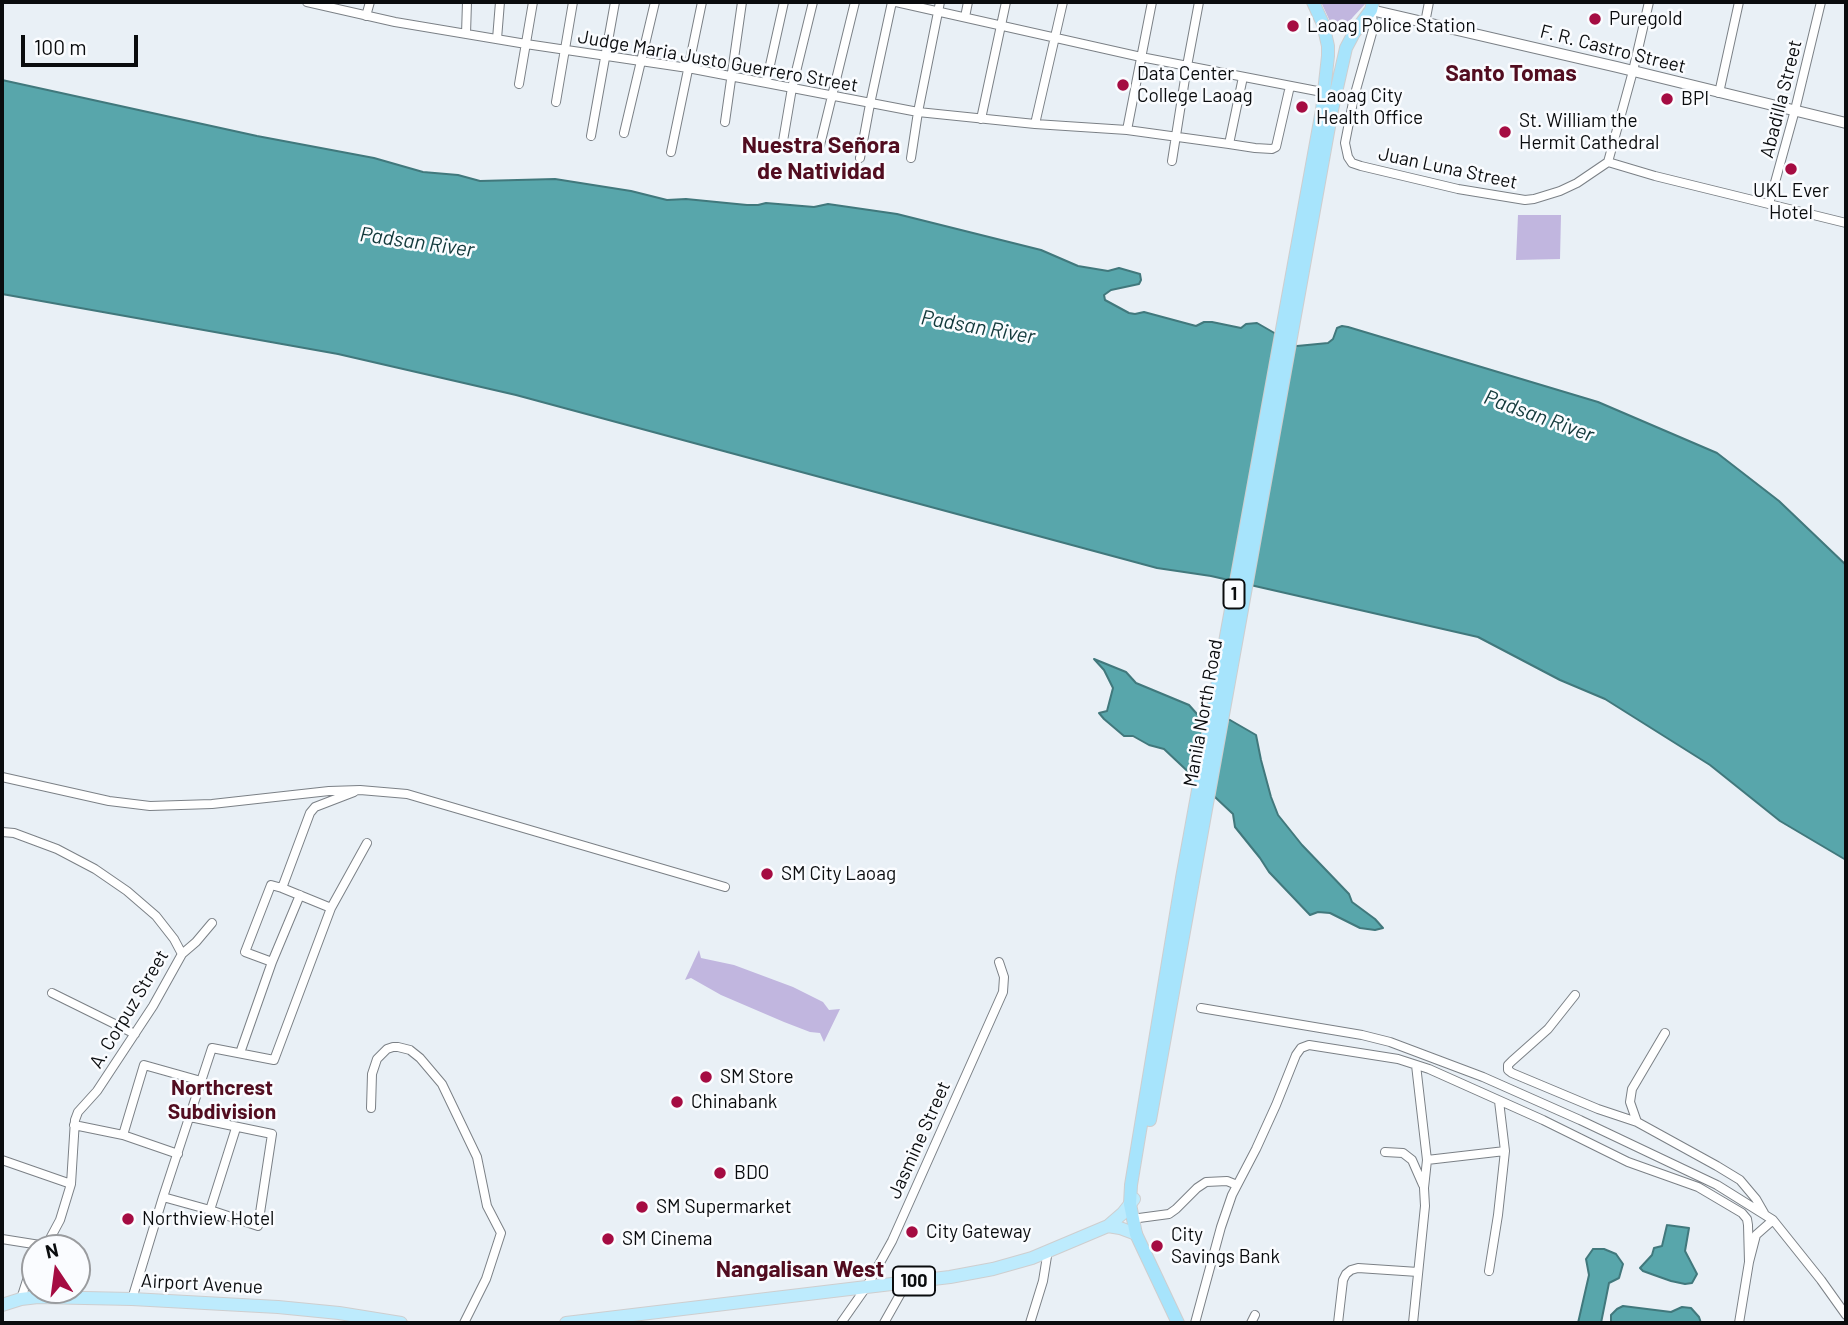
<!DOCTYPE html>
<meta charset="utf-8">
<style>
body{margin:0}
#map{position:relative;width:1848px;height:1325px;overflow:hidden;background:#e9f0f6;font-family:Barlow,sans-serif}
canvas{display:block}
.frame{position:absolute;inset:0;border:4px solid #0a0c0e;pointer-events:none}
.north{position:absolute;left:21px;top:1234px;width:70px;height:70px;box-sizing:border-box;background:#fafcff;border:2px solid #9a9c9f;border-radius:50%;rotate:347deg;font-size:19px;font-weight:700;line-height:28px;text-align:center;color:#0a0c0e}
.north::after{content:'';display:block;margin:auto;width:24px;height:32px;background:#a50c42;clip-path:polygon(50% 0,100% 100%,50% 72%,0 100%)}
.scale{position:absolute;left:21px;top:35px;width:117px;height:32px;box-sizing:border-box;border:4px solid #0a0c0e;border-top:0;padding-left:9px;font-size:21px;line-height:24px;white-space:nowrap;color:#0a0c0e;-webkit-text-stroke:5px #fafcff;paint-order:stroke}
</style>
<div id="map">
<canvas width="1848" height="1325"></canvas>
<div class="frame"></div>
<div class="north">N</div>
<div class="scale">100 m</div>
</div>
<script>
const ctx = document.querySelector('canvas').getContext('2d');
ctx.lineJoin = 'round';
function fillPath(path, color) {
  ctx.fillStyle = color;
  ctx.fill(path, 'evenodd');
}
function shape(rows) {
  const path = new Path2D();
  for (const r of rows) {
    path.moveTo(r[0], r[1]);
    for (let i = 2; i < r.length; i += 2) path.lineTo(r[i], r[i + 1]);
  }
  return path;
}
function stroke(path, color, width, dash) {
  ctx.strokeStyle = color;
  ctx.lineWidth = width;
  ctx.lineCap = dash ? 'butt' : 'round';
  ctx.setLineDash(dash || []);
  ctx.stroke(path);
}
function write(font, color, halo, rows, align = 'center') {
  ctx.font = font + ' Barlow,sans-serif';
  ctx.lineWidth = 5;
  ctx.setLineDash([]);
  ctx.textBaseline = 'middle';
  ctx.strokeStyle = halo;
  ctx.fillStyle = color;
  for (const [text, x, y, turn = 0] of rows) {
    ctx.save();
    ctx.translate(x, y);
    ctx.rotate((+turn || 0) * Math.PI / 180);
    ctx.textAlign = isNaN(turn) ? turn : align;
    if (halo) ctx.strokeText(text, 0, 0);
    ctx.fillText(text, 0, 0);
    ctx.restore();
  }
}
fillPath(shape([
 [1321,2,1367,2,1353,17,1341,32,1335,32],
 [1518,215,1561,215,1560,259,1516,260],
 [699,950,701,958,734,965,793,987,823,1002,829,1010,840,1009,824,1042,820,1033,810,1032,784,1022,721,995,691,978,685,980]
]), '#c1b6df');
const water = shape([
 [2,80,257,136,374,158,423,172,458,175,480,181,555,179,631,191,667,200,686,199,747,205,758,205,766,203,814,207,828,204,897,214,1041,250,1078,266,1108,271,1119,268,1140,274,1141,280,1139,284,1111,290,1104,295,1105,300,1129,313,1135,314,1144,312,1196,326,1204,322,1212,322,1241,328,1246,324,1257,323,1297,346,1328,343,1333,339,1337,328,1342,326,1348,327,1598,402,1717,453,1779,501,1846,565,1846,860,1780,821,1710,765,1605,699,1560,680,1478,637,1211,576,1157,568,516,395,338,354,2,294,2,80],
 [1094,659,1126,672,1136,683,1189,705,1197,714,1230,720,1256,735,1261,760,1271,797,1278,815,1302,845,1349,894,1352,902,1375,919,1383,928,1375,930,1360,928,1330,913,1318,912,1310,915,1269,872,1260,858,1235,827,1233,814,1164,749,1149,745,1133,736,1124,736,1104,719,1099,713,1107,711,1113,688,1104,670,1094,659],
 [1667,1225,1689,1228,1685,1251,1697,1274,1692,1283,1685,1284,1671,1281,1654,1275,1643,1271,1640,1268,1652,1255,1654,1248,1662,1246,1667,1225],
 [1593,1249,1604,1249,1616,1254,1623,1264,1619,1278,1609,1283,1601,1323,1578,1323,1589,1275,1586,1259,1593,1249],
 [1623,1306,1671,1312,1682,1307,1691,1308,1699,1317,1701,1323,1611,1323,1611,1315,1617,1309,1623,1306]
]);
fillPath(water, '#58a6ab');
stroke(water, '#41787c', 2);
const minor = shape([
 [307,2,395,22,526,44,688,68,918,112,1035,124,1127,130,1229,144,1243,77],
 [896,2,1141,57,1317,91],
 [1371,11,1374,26,1354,97,1345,143,1348,157,1352,163,1361,166,1458,189,1525,200,1534,199,1560,191,1577,183,1608,162],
 [366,16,370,2],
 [965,17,968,2],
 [1425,23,1429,2],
 [466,34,467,2],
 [497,39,500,2],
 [766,83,784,2],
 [519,84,533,2],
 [1719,93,1739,2],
 [556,102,573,2],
 [981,119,1006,2],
 [725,122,742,2],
 [1035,124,1063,2],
 [1127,130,1152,2],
 [624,133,655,2],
 [591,136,615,2],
 [1229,144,1255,148,1272,149,1276,147,1290,86],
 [820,145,855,2],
 [782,147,792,88,813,2],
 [671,152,702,2],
 [860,158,870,104,892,2],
 [911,158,918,112,940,2],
 [1172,161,1187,66,1199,2],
 [1608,162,1655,176,1846,223],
 [1608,162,1633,71,1649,2],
 [1769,204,1795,110,1821,2],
 [2,777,109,801,150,806,212,804,329,791,360,790,407,794,725,887],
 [2,832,14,833,57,849,95,869,127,891,156,916,174,939,182,954,153,1006,97,1091,78,1112,75,1120,71,1184,60,1220,45,1248],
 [282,888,331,908],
 [182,954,196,942,212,923],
 [272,962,245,952,271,885,282,888,310,813,315,807,354,792],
 [52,993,135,1034],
 [1575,995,1548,1029,1512,1061,1508,1065,1508,1070,1512,1073,1598,1109,1637,1122],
 [1201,1008,1362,1035,1390,1042,1483,1077,1580,1120,1717,1185,1773,1220,1821,1280,1846,1315],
 [1665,1033,1632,1089,1630,1102,1637,1122,1717,1166,1740,1180,1756,1199,1764,1213],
 [240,1053,272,962,300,895],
 [1416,1065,1427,1160],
 [371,1108,372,1074,377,1059,387,1049,393,1047,398,1047,410,1050,420,1058,442,1084,477,1157,487,1206,501,1233,486,1279,464,1323],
 [74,1125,123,1135],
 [1385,1152,1403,1153,1412,1160,1423,1185],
 [178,1154,123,1135,144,1065,201,1081],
 [2,1160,71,1184],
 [163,1197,212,1048,274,1060,331,908,367,843],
 [210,1210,236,1128],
 [1139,1218,1169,1214,1176,1209,1197,1188,1206,1182,1227,1181,1237,1185],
 [2,1239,46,1246],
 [1489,1271,1498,1215,1505,1151],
 [21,1299,27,1280,35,1266],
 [132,1299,163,1197,210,1210,258,1226,272,1134,190,1117],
 [841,1323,867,1286,892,1241,1003,992,1004,977,999,962],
 [884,1323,902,1291,905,1282],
 [1030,1323,1043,1281,1048,1250],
 [1195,1323,1221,1227,1232,1195,1256,1149,1276,1105,1296,1055,1301,1048,1309,1045,1398,1059,1429,1069,1543,1120,1628,1162,1698,1187,1742,1213,1747,1219,1748,1225,1749,1262],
 [1251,1323,1255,1315],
 [1338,1323,1343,1280,1346,1274,1351,1270,1358,1268,1418,1272],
 [1413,1323,1425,1206,1424,1188,1427,1160,1505,1151,1499,1101],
 [1739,1323,1749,1262,1756,1235,1773,1220]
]);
const secondary = shape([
 [1371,10,1617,67,1846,123]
]);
const primary = shape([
 [1108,1226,1120,1228,1136,1234],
 [2,1305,21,1299,38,1297,132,1299,278,1307,339,1313,401,1323],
 [566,1323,950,1277,993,1269,1032,1258,1108,1226,1123,1213,1134,1199]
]);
const trunk = shape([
 [1150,1120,1332,110,1346,48,1354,33,1371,10,1373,2],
 [1178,1323,1136,1234,1130,1204,1131,1185,1182,878,1322,110,1328,56,1328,46,1323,24,1313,2]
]);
stroke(minor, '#7b8086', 10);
stroke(secondary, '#7b8086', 12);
stroke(primary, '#cececf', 14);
stroke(trunk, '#cececf', 14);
stroke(minor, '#fff', 8);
stroke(secondary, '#fff', 10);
stroke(primary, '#bdebfd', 12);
stroke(trunk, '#a7e4fc', 12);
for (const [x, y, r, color] of [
 [1595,19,7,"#a50c42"],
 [1293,26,7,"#a50c42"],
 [1123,85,7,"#a50c42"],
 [1667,99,7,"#a50c42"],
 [1302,107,7,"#a50c42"],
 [1505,132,7,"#a50c42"],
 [1791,169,7,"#a50c42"],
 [767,874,7,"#a50c42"],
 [706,1077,7,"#a50c42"],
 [677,1102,7,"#a50c42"],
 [720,1173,7,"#a50c42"],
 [642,1207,7,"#a50c42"],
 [128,1219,7,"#a50c42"],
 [912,1232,7,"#a50c42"],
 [608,1239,7,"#a50c42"],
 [1157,1246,7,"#a50c42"]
]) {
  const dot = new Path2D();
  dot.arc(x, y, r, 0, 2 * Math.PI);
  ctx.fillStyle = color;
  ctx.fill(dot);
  stroke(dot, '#fafcff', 2.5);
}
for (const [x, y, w] of [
 [1234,594,21],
 [914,1281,42]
]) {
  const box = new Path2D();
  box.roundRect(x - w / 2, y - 14.5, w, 29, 5);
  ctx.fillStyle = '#fafcff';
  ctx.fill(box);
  stroke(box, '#0a0c0e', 2);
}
write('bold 18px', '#0a0c0e', null, [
 ["1",1234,594],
 ["100",914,1281]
]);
write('19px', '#0a0c0e', '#fafcff', [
 ["Puregold",1609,19],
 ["Laoag Police Station",1307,26],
 ["Data Center",1137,74],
 ["College Laoag",1137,96],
 ["Laoag City",1316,96],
 ["Health Office",1316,118],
 ["BPI",1681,99],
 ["St. William the",1519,121],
 ["Hermit Cathedral",1519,143],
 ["UKL Ever",1791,191,"center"],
 ["Hotel",1791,213,"center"],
 ["SM City Laoag",781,874],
 ["SM Store",720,1077],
 ["Chinabank",691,1102],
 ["BDO",734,1173],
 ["SM Supermarket",656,1207],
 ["Northview Hotel",142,1219],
 ["City Gateway",926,1232],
 ["City",1171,1235],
 ["Savings Bank",1171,1257],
 ["SM Cinema",622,1239]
], 'left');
write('19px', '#0a0c0e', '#fafcff', [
 ["F. R. Castro Street",1613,49,14],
 ["Judge Maria Justo Guerrero Street",718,61,10],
 ["Abadilla Street",1781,99,-76],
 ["Juan Luna Street",1448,168,12],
 ["Manila North Road",1203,713,-80],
 ["A. Corpuz Street",129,1009,-59],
 ["Jasmine Street",919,1140,-66],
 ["Airport Avenue",202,1284,3]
]);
write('italic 21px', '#12393b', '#fafcff', [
 ["Padsan River",417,242,8],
 ["Padsan River",978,327,10],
 ["Padsan River",1539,416,20]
]);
write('bold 21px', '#520d20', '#fafcff', [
 ["Northcrest",222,1088],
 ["Subdivision",222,1112]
]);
write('bold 23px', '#520d20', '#fafcff', [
 ["Santo Tomas",1511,73],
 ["Nuestra Señora",821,145],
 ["de Natividad",821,171],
 ["Nangalisan West",800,1269]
]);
</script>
